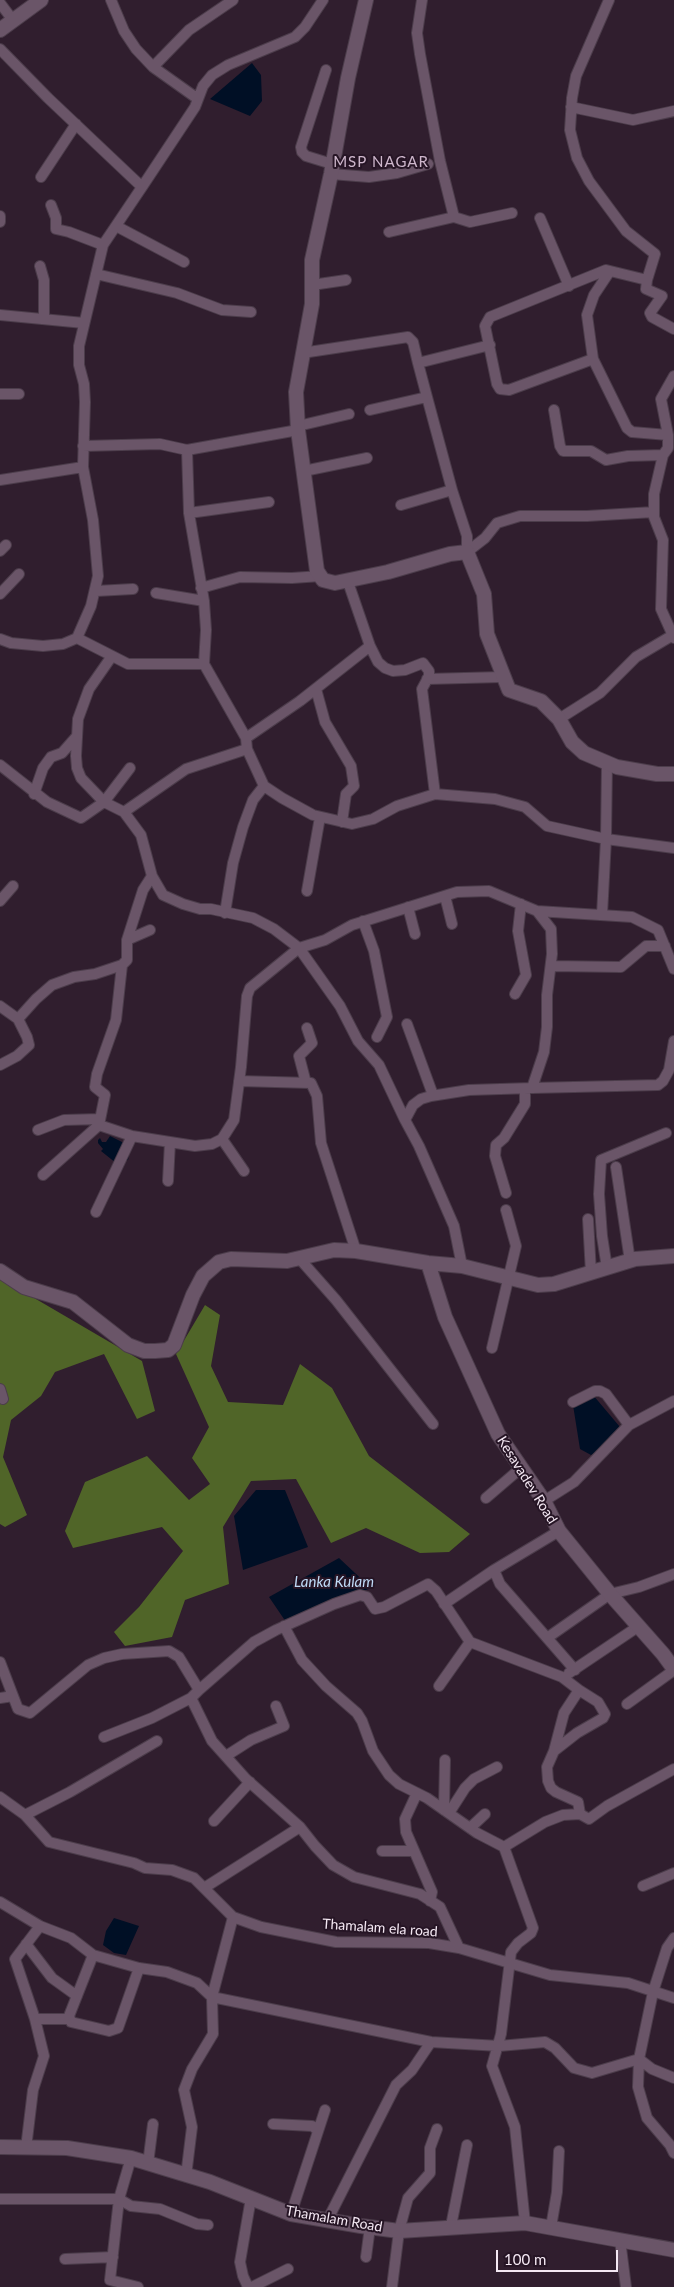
<!DOCTYPE html>
<style>
body{margin:0}
#map{position:relative;width:674px;height:2287px;overflow:hidden;background:#301e2e;font-family:Lato,sans-serif}
canvas{display:block}
.scale{position:absolute;left:496px;top:2250px;width:122px;height:22px;box-sizing:border-box;border:2px solid #f4e8f3;border-top:0;padding-left:6px;font-size:15px;line-height:18px;white-space:nowrap;color:#f4e8f3;-webkit-text-stroke:4px #261525;paint-order:stroke}
</style>
<div id="map">
<canvas width="674" height="2287"></canvas>
<div class="scale">100 m</div>
</div>
<script>
const ctx = document.querySelector('canvas').getContext('2d');
ctx.lineJoin = 'round';
function fillPath(path, color) {
  ctx.fillStyle = color;
  ctx.fill(path, 'evenodd');
}
function shape(rows) {
  const path = new Path2D();
  for (const r of rows) {
    path.moveTo(r[0], r[1]);
    for (let i = 2; i < r.length; i += 2) path.lineTo(r[i], r[i + 1]);
  }
  return path;
}
function stroke(path, color, width, dash) {
  ctx.strokeStyle = color;
  ctx.lineWidth = width;
  ctx.lineCap = dash ? 'butt' : 'round';
  ctx.setLineDash(dash || []);
  ctx.stroke(path);
}
function write(font, color, halo, rows, align = 'center') {
  ctx.font = font + ' Lato,sans-serif';
  ctx.lineWidth = 4;
  ctx.setLineDash([]);
  ctx.textBaseline = 'middle';
  ctx.strokeStyle = halo;
  ctx.fillStyle = color;
  for (const [text, x, y, turn = 0] of rows) {
    ctx.save();
    ctx.translate(x, y);
    ctx.rotate((+turn || 0) * Math.PI / 180);
    ctx.textAlign = isNaN(turn) ? turn : align;
    if (halo) ctx.strokeText(text, 0, 0);
    ctx.fillText(text, 0, 0);
    ctx.restore();
  }
}
fillPath(shape([
 [0,1278,142,1361,155,1411,137,1419,104,1354,55,1372,41,1396,11,1420,3,1457,27,1515,5,1527,0,1524],
 [205,1305,220,1315,211,1366,228,1402,283,1405,300,1364,332,1388,369,1456,470,1534,449,1552,420,1553,366,1528,331,1543,296,1479,251,1481,223,1527,229,1584,185,1600,172,1637,125,1646,114,1632,139,1607,183,1551,162,1527,73,1548,65,1531,85,1482,147,1456,189,1500,210,1484,192,1458,209,1427,176,1354]
]), '#506528');
fillPath(shape([
 [252,63,261,75,262,101,250,116,210,99],
 [110,1136,126,1144,130,1150,128,1160,116,1163,101,1151,103,1149,98,1143,98,1140,100,1138,102,1142,106,1142],
 [593,1395,620,1427,601,1449,591,1455,580,1449,573,1405],
 [256,1490,285,1490,308,1547,243,1570,234,1516],
 [339,1558,371,1588,286,1622,269,1597],
 [114,1918,139,1926,126,1955,114,1953,103,1945,106,1931]
]), '#000f25');
const street = shape([
 [111,0,124,31,136,49,153,67,198,99],
 [422,0,417,33,420,54,440,161,454,217],
 [0,3,12,19],
 [0,49,48,98,142,187,195,107,203,86,212,75,228,65,295,37,305,27,323,0],
 [153,67,189,30,233,0],
 [326,70,301,147,302,152,306,156,332,164],
 [571,107,633,120,674,111],
 [331,174,369,177,397,173,428,164],
 [41,177,76,124],
 [51,205,56,218,56,229,69,232,103,245],
 [0,216,0,222],
 [540,218,569,286],
 [116,226,184,262],
 [389,232,454,217,470,222,512,213],
 [40,266,44,280,44,317],
 [610,271,594,295,587,315,593,359,627,428,632,432,668,435],
 [96,274,177,293,222,310,251,312],
 [647,280,646,289,662,296,650,313,652,317,674,329],
 [312,285,346,280],
 [0,315,84,323],
 [302,353,408,337,413,342,418,363,490,345],
 [593,359,509,390,500,389,497,384,485,326,490,317,606,270,647,280,655,254,626,231,589,181,577,158,570,130,572,98,576,76,609,0],
 [674,376,661,399,668,435,668,448,663,455,654,494,654,517,663,540,661,609,674,638],
 [0,394,19,394],
 [427,397,452,490,467,536,467,552],
 [370,410,427,397,418,363],
 [554,410,560,446,563,451,591,451,606,460,628,456,663,455],
 [298,426,349,414],
 [83,446,160,444,187,450],
 [304,471,367,458],
 [0,480,83,467],
 [401,505,452,490],
 [189,513,269,502],
 [0,551,6,545],
 [467,552,485,538,497,523,520,516,587,516,654,512],
 [201,588,240,577,292,578,321,576],
 [96,591,133,589],
 [156,593,204,601],
 [0,594,19,574],
 [77,638,91,606,98,576,93,520,83,467,85,402,84,384,79,365,79,346,103,245,142,187],
 [0,639,11,643,43,646,63,644,77,638,128,664,204,664,206,630,204,601,189,513,187,450,298,430],
 [370,646,378,662,385,668,393,671,405,670,423,663,429,671,429,676,422,689,435,794],
 [112,656,89,689,78,719,76,756,77,768,81,778,104,802,124,812,141,835,152,876,163,895,183,904,200,909,211,909,253,918,274,929,299,948,340,1006,358,1041,379,1065,405,1120,419,1146,454,1226,462,1266],
 [204,664,246,738],
 [427,679,502,677],
 [316,689,325,722,351,766,354,786,346,794,342,822],
 [559,719,600,693,636,657,673,635],
 [0,765,47,802,81,818,104,802,130,768],
 [264,786,282,798,313,815,352,824,373,819,397,806,435,794,495,799,525,807,547,826,606,839,674,848],
 [34,794,43,768,51,757,62,753,77,736],
 [124,812,186,769,247,749],
 [307,891,320,817],
 [445,896,452,924],
 [0,901,13,886],
 [408,907,415,934],
 [537,911,632,917,658,930,674,969],
 [225,913,233,863,243,827,253,800,264,786,247,749,246,738,300,701,370,646,347,579],
 [602,915,606,839,607,762],
 [363,921,374,951,387,1017,377,1037],
 [127,940,150,930],
 [122,965,116,1020,97,1074,95,1087,105,1095,99,1125,132,1136,195,1146,212,1144,222,1139,234,1120,241,1067,247,996,250,988,299,948,325,940,352,925,457,892,489,891,537,911,551,929,552,954,547,995,547,1027,544,1052,532,1088,469,1090,431,1096,421,1099,413,1105,405,1120],
 [551,966,621,967,646,946,665,946],
 [515,994,526,975,518,931,521,904],
 [0,1006,18,1019],
 [407,1024,433,1095],
 [0,1065,17,1056,29,1045,27,1037,18,1019,36,999,52,985,74,977,95,974,122,965,127,960,127,940,143,890,152,876],
 [239,1081,311,1083,317,1096,321,1143,356,1251],
 [306,1083,299,1056,312,1043,307,1028],
 [532,1088,658,1085,663,1081,669,1070,674,1041],
 [38,1130,64,1120,100,1119],
 [222,1139,244,1171],
 [616,1167,630,1261],
 [43,1175,99,1125],
 [168,1181,170,1142],
 [506,1193,495,1156,496,1145,504,1138,525,1104,525,1089],
 [96,1212,132,1136],
 [588,1219,591,1273],
 [299,1258,336,1300,433,1424],
 [607,1268,602,1236,599,1194,601,1160,666,1133],
 [492,1348,516,1246,506,1210],
 [0,1389,3,1399],
 [573,1402,595,1391,600,1391,606,1394,629,1425,674,1401],
 [486,1498,521,1468],
 [544,1501,574,1482,629,1425],
 [559,1531,494,1570,500,1584,575,1670],
 [444,1604,494,1570],
 [284,1626,302,1660,326,1686,357,1713,362,1721,373,1751,389,1775,399,1784,427,1798,477,1833,504,1847,533,1928,531,1933,518,1943,511,1952,501,2034,492,2066,515,2127,525,2223],
 [547,1638,610,1594,639,1587,674,1574],
 [0,1662,18,1709,30,1713,88,1665,104,1658,122,1654,169,1651,179,1657,199,1690,191,1698,212,1741,246,1779,300,1827,315,1846,333,1865,354,1877,420,1894,440,1907,459,1948],
 [569,1673,639,1626],
 [439,1686,470,1642],
 [199,1690,254,1642,276,1630,334,1604,360,1595,367,1597,375,1609,384,1607,428,1584,436,1591,470,1642,562,1677,579,1690,564,1713,554,1751,547,1767,548,1781,551,1788,556,1792,578,1802,580,1814],
 [0,1698,13,1696],
 [627,1704,674,1670],
 [104,1737,152,1718,191,1698],
 [554,1751,577,1733,603,1718,605,1714,598,1702,579,1690],
 [226,1756,251,1740,284,1726,276,1706],
 [417,1793,405,1819,406,1832,432,1892,430,1901],
 [0,1797,25,1815,49,1842,134,1863,145,1868,172,1870,194,1878,233,1917,261,1927,336,1942,429,1943,459,1948,550,1975,628,1983,674,1998],
 [444,1810,445,1760],
 [449,1813,465,1788,474,1779,497,1767],
 [25,1815,70,1792,157,1741],
 [214,1821,250,1782],
 [470,1828,485,1814],
 [504,1847,545,1822,563,1815,580,1814,589,1819,607,1806,674,1769],
 [382,1851,413,1851],
 [643,1886,674,1873],
 [204,1888,300,1827],
 [0,1902,40,1926,71,1938,93,1955,139,1968,167,1972,197,1983,212,1997,431,2042,499,2046,545,2042,555,2048,574,2068,592,2073,639,2059,652,2069,674,2078],
 [674,1938,667,1948,653,1992,639,2059,638,2087,647,2118,670,2145,674,2153],
 [26,1944,52,1978,77,1996],
 [93,1955,69,2016,71,2022,109,2031,118,2028,139,1968],
 [35,2019,69,2019],
 [273,2124,312,2126,318,2130],
 [26,2148,33,2090,44,2056,35,2019,15,1959,40,1926],
 [131,2158,119,2199,110,2280,138,2287],
 [148,2164,153,2124],
 [186,2176,192,2127,184,2090,192,2069,213,2034,212,1997,233,1917],
 [0,2199,119,2199,131,2206,160,2209,197,2224,208,2225],
 [291,2214,325,2110],
 [328,2219,396,2085,412,2070,431,2042],
 [451,2226,467,2145],
 [551,2227,557,2192,559,2151],
 [620,2240,626,2287],
 [366,2257,370,2227],
 [65,2259,113,2257],
 [248,2287,243,2276,240,2262,251,2198],
 [252,2287,288,2269],
 [392,2287,399,2231,408,2198,430,2173,430,2148,437,2129]
]);
const secondary = shape([
 [366,0,348,78,331,174,312,260,312,304,296,392,298,430,317,571,323,580,335,583,388,572,450,554,467,552,484,594,487,634,509,690,541,701,559,719,572,742,584,753,617,767,657,774,674,774],
 [0,30,41,0],
 [428,1263,445,1317,498,1434,544,1501,559,1531,610,1594,663,1654,674,1669],
 [0,1271,24,1287,73,1302,128,1345,144,1351,155,1351,168,1350,174,1345,193,1295,203,1276,219,1262,231,1259,287,1261,334,1250,356,1251,428,1263,462,1266,538,1285,554,1284,635,1259,674,1256],
 [0,2147,67,2148,131,2158,210,2182,291,2214,361,2226,399,2231,525,2223,674,2250]
]);
stroke(street, '#4c3d4b', 12);
stroke(secondary, '#4c3d4b', 16);
stroke(street, '#6a5568', 10);
stroke(secondary, '#6a5568', 14);
write('14px', '#f4e8f3', '#261525', [
 ["Kesavadev Road",527,1480,58],
 ["Thamalam ela road",380,1928,4],
 ["Thamalam Road",334,2219,10]
]);
ctx.letterSpacing = '1px';
write('15px', '#ceb7cc', '#261525', [
 ["MSP NAGAR",381,162]
]);
ctx.letterSpacing = '0px';
write('italic 15px', '#bfdaf6', '#261525', [
 ["Lanka Kulam",334,1582]
]);
</script>
